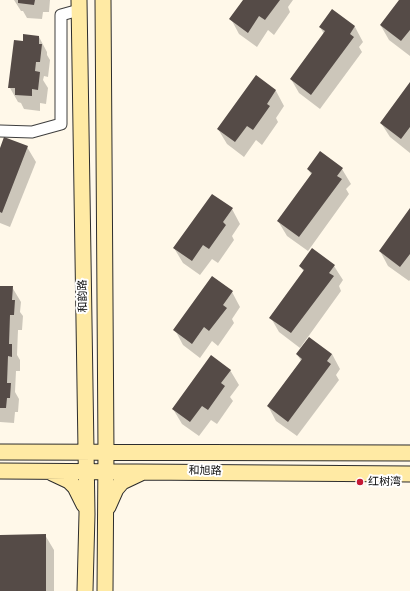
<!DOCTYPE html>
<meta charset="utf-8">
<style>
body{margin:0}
canvas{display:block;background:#fff8e9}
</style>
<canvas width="410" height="591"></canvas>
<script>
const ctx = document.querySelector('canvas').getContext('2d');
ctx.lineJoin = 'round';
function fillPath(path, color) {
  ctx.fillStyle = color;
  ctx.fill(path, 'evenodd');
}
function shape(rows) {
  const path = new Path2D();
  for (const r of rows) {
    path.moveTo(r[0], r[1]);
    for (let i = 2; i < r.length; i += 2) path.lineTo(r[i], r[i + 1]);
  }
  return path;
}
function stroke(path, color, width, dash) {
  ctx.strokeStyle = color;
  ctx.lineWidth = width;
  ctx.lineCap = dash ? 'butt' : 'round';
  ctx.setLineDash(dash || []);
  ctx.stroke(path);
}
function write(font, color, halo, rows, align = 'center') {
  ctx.font = font + ' "Noto Serif","Noto Sans SC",serif';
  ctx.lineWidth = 4;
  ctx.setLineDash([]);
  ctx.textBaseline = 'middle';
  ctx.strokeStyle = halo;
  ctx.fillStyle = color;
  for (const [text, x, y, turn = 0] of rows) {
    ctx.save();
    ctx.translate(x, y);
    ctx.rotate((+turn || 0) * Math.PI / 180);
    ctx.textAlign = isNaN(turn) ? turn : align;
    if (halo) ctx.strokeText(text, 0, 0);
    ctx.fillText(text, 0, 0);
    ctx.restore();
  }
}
fillPath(shape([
 [14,0,50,0,49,12,43,12,42,19,27,18,23,11,21,11],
 [245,0,293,0,288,7,290,12,274,35,268,30,257,47,239,34,231,19],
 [400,0,410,0,410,56,389,40,381,26],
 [332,10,355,27,363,42,359,47,362,52,320,109,299,93,291,79,324,34,320,27],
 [39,37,47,52,47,55,50,60,48,77,44,76,43,80,48,88,46,104,40,103,40,111,24,109,21,103,18,102,10,88,23,42],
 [256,77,276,91,284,106,276,118,278,122,262,145,256,140,244,157,227,144,218,129],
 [410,84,410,153,390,137,381,123],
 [27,147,36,162,10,227,0,223,0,151],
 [308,169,342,169,351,184,346,189,349,194,308,251,287,236,278,221,312,176],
 [232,209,240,224,232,236,234,240,218,263,212,259,200,275,183,263,174,248],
 [410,210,410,280,409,281,388,266,380,251],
 [300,266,334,266,343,280,339,286,341,291,300,348,279,332,271,318,304,272],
 [0,287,12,287,21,302,20,312,23,316,22,330,18,330,17,355,20,360,20,371,16,371,15,392,19,399,18,412,15,412,14,423,0,422],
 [232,292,240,307,232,319,234,323,218,346,212,341,200,358,183,345,175,330],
 [297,354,332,354,340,369,336,375,339,380,297,436,276,421,268,406,301,361],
 [230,370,239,385,230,397,233,401,217,424,211,420,199,436,182,424,173,409],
 [45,535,54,550,54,591,0,591,0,536]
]), '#0003');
fillPath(shape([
 [18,0,35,0,34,5,18,3],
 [243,0,280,0,265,20,259,16,248,33,229,19],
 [399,0,410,0,410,30,401,41,380,25],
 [332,9,355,26,350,34,354,37,311,95,290,79,325,31,319,27],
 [23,34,39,36,39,44,42,44,40,62,36,62,35,71,40,72,38,90,32,89,32,96,15,95,15,88,8,88,14,40,23,41],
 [256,75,276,90,267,104,270,106,253,130,247,126,235,142,217,129],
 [410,82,410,127,401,139,380,123],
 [4,137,28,146,2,213,0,212,0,148],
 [320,151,343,168,337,176,342,179,299,237,277,221,312,173,307,169],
 [212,194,233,208,223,222,226,225,209,249,203,245,192,261,173,248],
 [410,208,410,254,400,267,379,251],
 [312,248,335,265,329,273,334,276,291,333,269,318,304,270,299,266],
 [212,276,233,291,223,305,227,308,209,331,204,327,192,344,173,330],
 [0,286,13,286,12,300,15,300,14,315,10,315,9,344,12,344,12,357,8,356,7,383,11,383,10,398,7,398,6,408,0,408],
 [309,337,332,354,327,361,331,364,288,422,267,406,302,359,296,354],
 [211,355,231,370,221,383,225,386,208,410,202,406,190,422,172,409],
 [46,534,46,591,0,591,0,535]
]), '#554b47');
const minor = shape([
 [0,131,32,132,61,124,61,15,79,10]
]);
const secondary = shape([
 [79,0,87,514,85,591],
 [103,0,106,451,105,591],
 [0,452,410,453],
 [0,471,410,474],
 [52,473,69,481,75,487,84,505],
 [108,507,116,489,122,482,141,473]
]);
stroke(minor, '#3e3e3e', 13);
stroke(secondary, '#2d2d2d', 17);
stroke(minor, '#fff', 11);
stroke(secondary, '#ffeaa4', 15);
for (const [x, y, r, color] of [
 [360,482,4,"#c51935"]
]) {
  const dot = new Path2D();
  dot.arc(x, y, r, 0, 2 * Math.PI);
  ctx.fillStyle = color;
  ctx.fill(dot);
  stroke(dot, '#fff', 1.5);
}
write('11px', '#0b0b0b', '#fff', [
 ["和韵路",83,296,-91],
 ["和旭路",205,471,1]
]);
write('11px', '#0b0b0b', '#fff', [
 ["红树湾",368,482]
], 'left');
</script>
